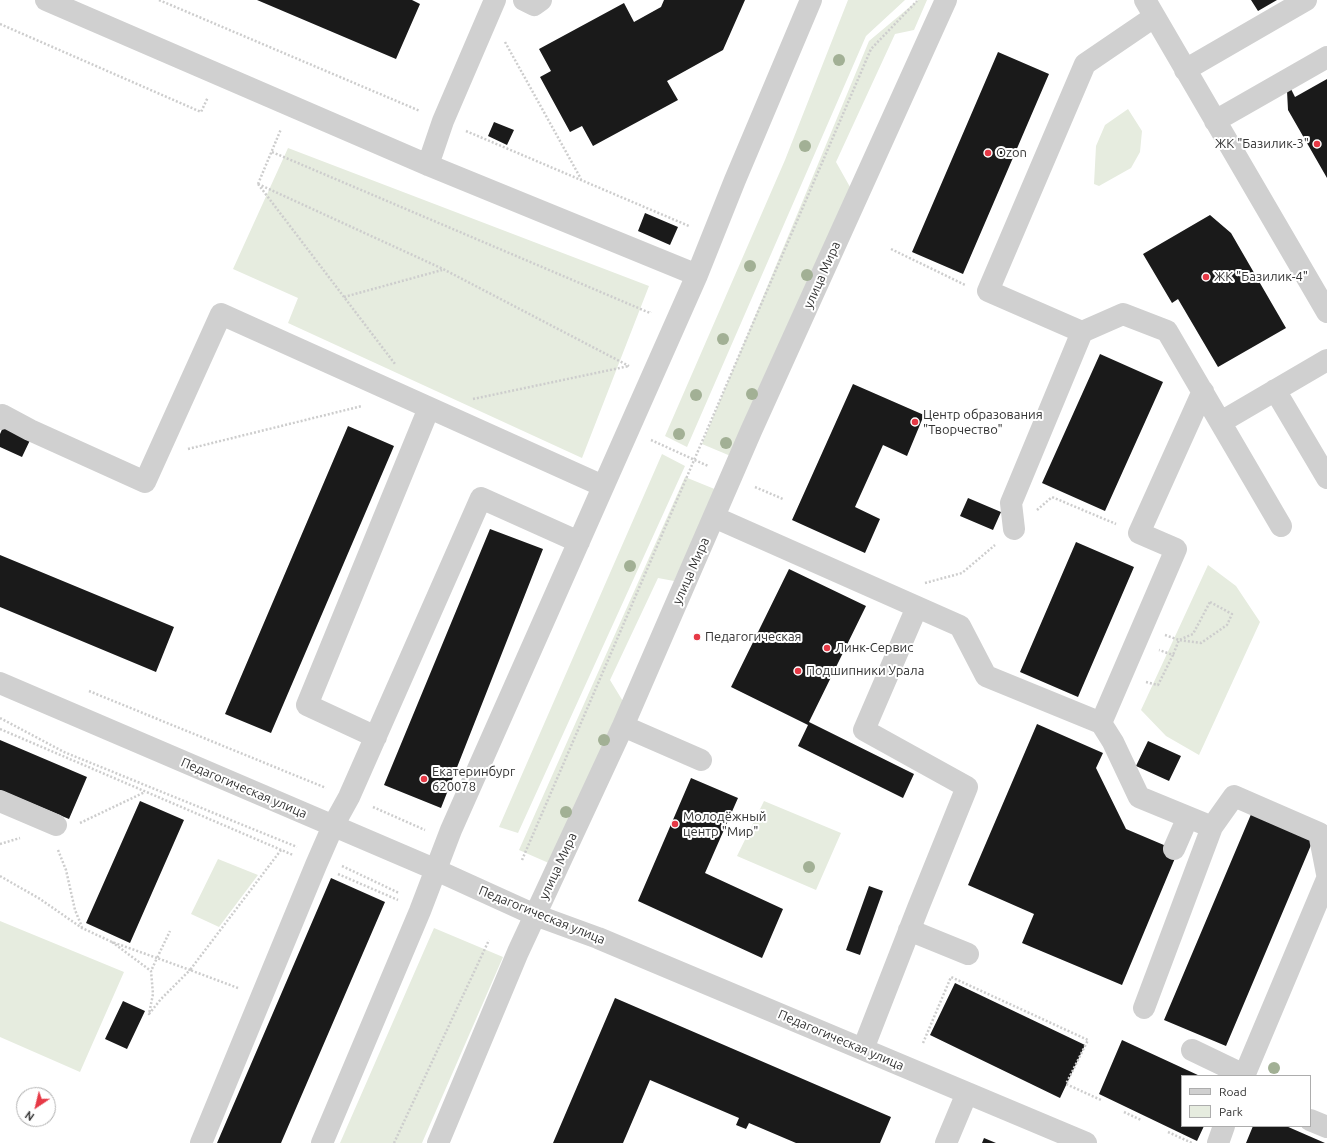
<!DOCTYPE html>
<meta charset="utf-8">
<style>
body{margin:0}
#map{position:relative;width:1327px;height:1143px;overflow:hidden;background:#fff;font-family:Ubuntu,sans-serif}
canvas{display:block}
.legend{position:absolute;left:1181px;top:1075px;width:130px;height:52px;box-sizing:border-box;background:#fff;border:1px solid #adadad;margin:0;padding:5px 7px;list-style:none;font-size:12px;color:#333}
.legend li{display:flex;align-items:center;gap:8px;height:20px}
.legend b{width:20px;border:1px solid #adadad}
.north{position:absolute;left:16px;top:1087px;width:40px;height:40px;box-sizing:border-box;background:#fff;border:1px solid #adadad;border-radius:50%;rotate:215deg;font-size:11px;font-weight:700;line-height:16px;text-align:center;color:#333}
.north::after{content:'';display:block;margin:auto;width:14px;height:18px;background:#e63946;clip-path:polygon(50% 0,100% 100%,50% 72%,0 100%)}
</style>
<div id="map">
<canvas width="1327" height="1143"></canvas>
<ul class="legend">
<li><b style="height:5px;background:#d0d0d0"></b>Road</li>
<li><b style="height:11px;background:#e6ecdf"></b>Park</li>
</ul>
<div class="north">N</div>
</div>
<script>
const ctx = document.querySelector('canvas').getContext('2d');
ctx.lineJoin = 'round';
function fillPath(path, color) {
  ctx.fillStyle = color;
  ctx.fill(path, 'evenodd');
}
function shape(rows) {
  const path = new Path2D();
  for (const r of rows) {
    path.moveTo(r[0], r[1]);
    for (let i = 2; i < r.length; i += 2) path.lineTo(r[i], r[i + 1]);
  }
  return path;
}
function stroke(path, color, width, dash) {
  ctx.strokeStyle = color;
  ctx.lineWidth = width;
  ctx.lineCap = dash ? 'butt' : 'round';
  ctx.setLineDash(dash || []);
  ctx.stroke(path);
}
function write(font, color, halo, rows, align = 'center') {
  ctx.font = font + ' Ubuntu,sans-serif';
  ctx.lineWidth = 4;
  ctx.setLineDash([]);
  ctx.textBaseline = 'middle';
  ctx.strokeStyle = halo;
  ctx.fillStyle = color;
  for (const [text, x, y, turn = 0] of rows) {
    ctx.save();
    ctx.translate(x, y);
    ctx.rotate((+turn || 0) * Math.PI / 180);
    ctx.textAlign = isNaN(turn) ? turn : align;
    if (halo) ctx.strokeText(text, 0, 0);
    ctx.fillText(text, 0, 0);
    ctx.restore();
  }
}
fillPath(shape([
 [848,0,905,0,866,36,687,447,665,436,785,160],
 [918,0,927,0,914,30,895,34,836,162,850,187,733,457,702,444,869,41],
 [1128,109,1142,131,1140,152,1131,168,1099,186,1094,184,1096,146,1105,125],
 [288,148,649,286,582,458,288,323,298,298,233,269],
 [662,454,685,466,518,833,499,827],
 [685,477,717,490,674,581,658,578,610,680,624,703,551,864,519,850],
 [1208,565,1236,586,1260,622,1199,755,1166,736,1141,710],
 [764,801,841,833,816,890,737,856],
 [218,859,258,875,219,927,191,914],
 [0,921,124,972,80,1072,0,1037],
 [434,928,503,957,422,1143,340,1143]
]), '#e6ecdf');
fillPath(shape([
 [257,0,412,0,420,4,396,59],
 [664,0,745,0,723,50,667,81,678,100,593,146,582,126,570,132,540,77,551,71,539,49,624,3,634,22,661,7],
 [1251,0,1277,0,1258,11],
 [998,52,1049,74,963,274,912,252],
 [1327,79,1327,178,1288,110,1287,91,1291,89,1295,97],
 [494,122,514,130,507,145,488,136],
 [645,213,678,227,670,245,638,231],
 [1210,215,1231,233,1286,328,1218,367,1178,299,1172,303,1143,254],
 [1100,354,1163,382,1105,511,1042,483],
 [853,384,924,415,907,456,883,445,855,507,880,519,865,553,792,520],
 [5,423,32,436,22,457,0,447,0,434],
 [348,426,394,446,271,733,225,714],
 [968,498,1001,512,993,530,960,516],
 [490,529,543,549,441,808,384,785],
 [1076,542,1134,567,1078,697,1020,672],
 [0,555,174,627,156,672,0,607],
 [789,569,866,606,809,722,914,774,903,798,798,746,808,725,731,687],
 [1037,724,1103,753,1096,768,1126,829,1178,851,1122,985,1022,943,1034,914,968,885],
 [0,740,87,777,69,819,0,790],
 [1148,741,1181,756,1169,781,1136,766],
 [691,778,738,798,705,873,783,909,762,958,638,901],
 [140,801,184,820,130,943,86,923],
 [1252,812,1314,838,1226,1046,1164,1020],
 [331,878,385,902,281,1143,217,1143],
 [869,886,883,891,860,955,846,950],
 [955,983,1085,1045,1060,1098,930,1035],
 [615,998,891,1117,880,1143,796,1143,749,1123,746,1129,736,1125,739,1118,650,1080,623,1143,553,1143],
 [123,1001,145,1011,127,1049,105,1039],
 [1122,1040,1200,1076,1182,1076,1182,1126,1204,1126,1197,1141,1099,1094],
 [1253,1126,1286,1126,1325,1143,1246,1143],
 [984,1138,996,1143,982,1143]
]), '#1a1a1a');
stroke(shape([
 [159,0,420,111],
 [0,24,201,112,208,97],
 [505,42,581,179],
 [466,131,689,226],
 [272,152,650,313,651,312],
 [258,184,395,364],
 [258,184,443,269,629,366],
 [258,184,281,129],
 [891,249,965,285],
 [344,297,442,270],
 [473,399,629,366],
 [651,440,708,466],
 [188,449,362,406],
 [755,487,783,499],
 [1037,510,1052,497,1116,524],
 [925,583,962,573,995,545],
 [1210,602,1232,614,1227,625,1201,643,1179,640,1193,634,1210,602],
 [1165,635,1179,640,1173,655],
 [1146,682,1158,685,1173,655,1159,650],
 [89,691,326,788],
 [0,718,64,752,297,847],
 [0,729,293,855],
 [373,807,425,830],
 [80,823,145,792],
 [0,844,20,838],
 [58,850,66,870,75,910,82,927],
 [522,860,871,49,917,1],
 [342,866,399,893],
 [338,874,398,900],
 [0,876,40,899,82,928,112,942,157,958,151,971],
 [112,942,151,971,153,994,149,1014,161,999,190,970,157,958,170,931],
 [238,988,190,970,281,850],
 [923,1043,951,977,1088,1040,1066,1084,1101,1100],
 [1124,1112,1141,1120],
 [1168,1132,1192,1143],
 [394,1143,489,940]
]), '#cdcdcd', 2.5, [2, 2]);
stroke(shape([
 [46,0,428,165,697,275],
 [524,0,534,5,541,0],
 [1145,0,1327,312],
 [1154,17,1085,64,988,291,1082,332,1123,314,1167,331,1281,526],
 [1185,70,1306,0],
 [1215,121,1327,57],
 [428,165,443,121,495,0],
 [1275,390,1327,478],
 [0,419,2,415,30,430,145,482,221,314,603,486],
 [1221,422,1327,360],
 [714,517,960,626,986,676,1101,723,1113,742,1139,797,1212,827],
 [1014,529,1011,503,1082,332],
 [0,683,425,865,535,915,598,938,1086,1143],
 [1101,723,1176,549,1139,533,1203,391],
 [623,726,701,760],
 [376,737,307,705,429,408],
 [0,801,56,825],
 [1174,849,1188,817],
 [909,930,968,954],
 [1144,1008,1212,827,1234,796,1319,833,1327,874],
 [863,1049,918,908,967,787,864,730,917,607],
 [1192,1050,1244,1075],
 [1244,1076,1327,879],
 [1310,1120,1327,1127],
 [201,1143,316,865,333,826,349,797,481,498,579,542],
 [322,1143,420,911,451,830,697,275,735,180,811,0],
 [438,1143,518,952,623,726,751,431,946,0],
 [946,1143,967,1093],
 [1218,1143,1224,1126]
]), '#d0d0d0', 22);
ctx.fillStyle = '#a2b095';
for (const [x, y] of [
 [839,60],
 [805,146],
 [750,266],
 [807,275],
 [723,339],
 [752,394],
 [696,395],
 [679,434],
 [726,443],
 [630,566],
 [604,740],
 [566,812],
 [809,867],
 [1274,1068]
]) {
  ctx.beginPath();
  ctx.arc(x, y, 6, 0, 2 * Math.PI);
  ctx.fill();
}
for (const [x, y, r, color] of [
 [1317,144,4,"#e63946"],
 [988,153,4,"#e63946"],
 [1206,277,4,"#e63946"],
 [915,422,4,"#e63946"],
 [697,637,4,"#e63946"],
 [827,648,4,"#e63946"],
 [798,671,4,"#e63946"],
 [424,779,4,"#e63946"],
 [675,824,4,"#e63946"]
]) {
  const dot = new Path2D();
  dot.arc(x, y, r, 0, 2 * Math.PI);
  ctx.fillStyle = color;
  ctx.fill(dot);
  stroke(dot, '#fff', 1.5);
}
write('13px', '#333', '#fff', [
 ["ЖК \"Базилик-3\"",1309,144,"right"],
 ["Ozon",996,153],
 ["ЖК \"Базилик-4\"",1214,277],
 ["Центр образования",923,415],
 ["\"Творчество\"",923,430],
 ["Педагогическая",705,637],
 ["Линк-Сервис",835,648],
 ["Подшипники Урала",806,671],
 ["Екатеринбург",432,772],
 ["620078",432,787],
 ["Молодёжный",683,817],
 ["центр \"Мир\"",683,832]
], 'left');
write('13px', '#333', '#fff', [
 ["улица Мира",822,275,-66],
 ["улица Мира",691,571,-66],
 ["Педагогическая улица",244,788,23],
 ["улица Мира",558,866,-65],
 ["Педагогическая улица",542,915,22],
 ["Педагогическая улица",841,1040,23]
]);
</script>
